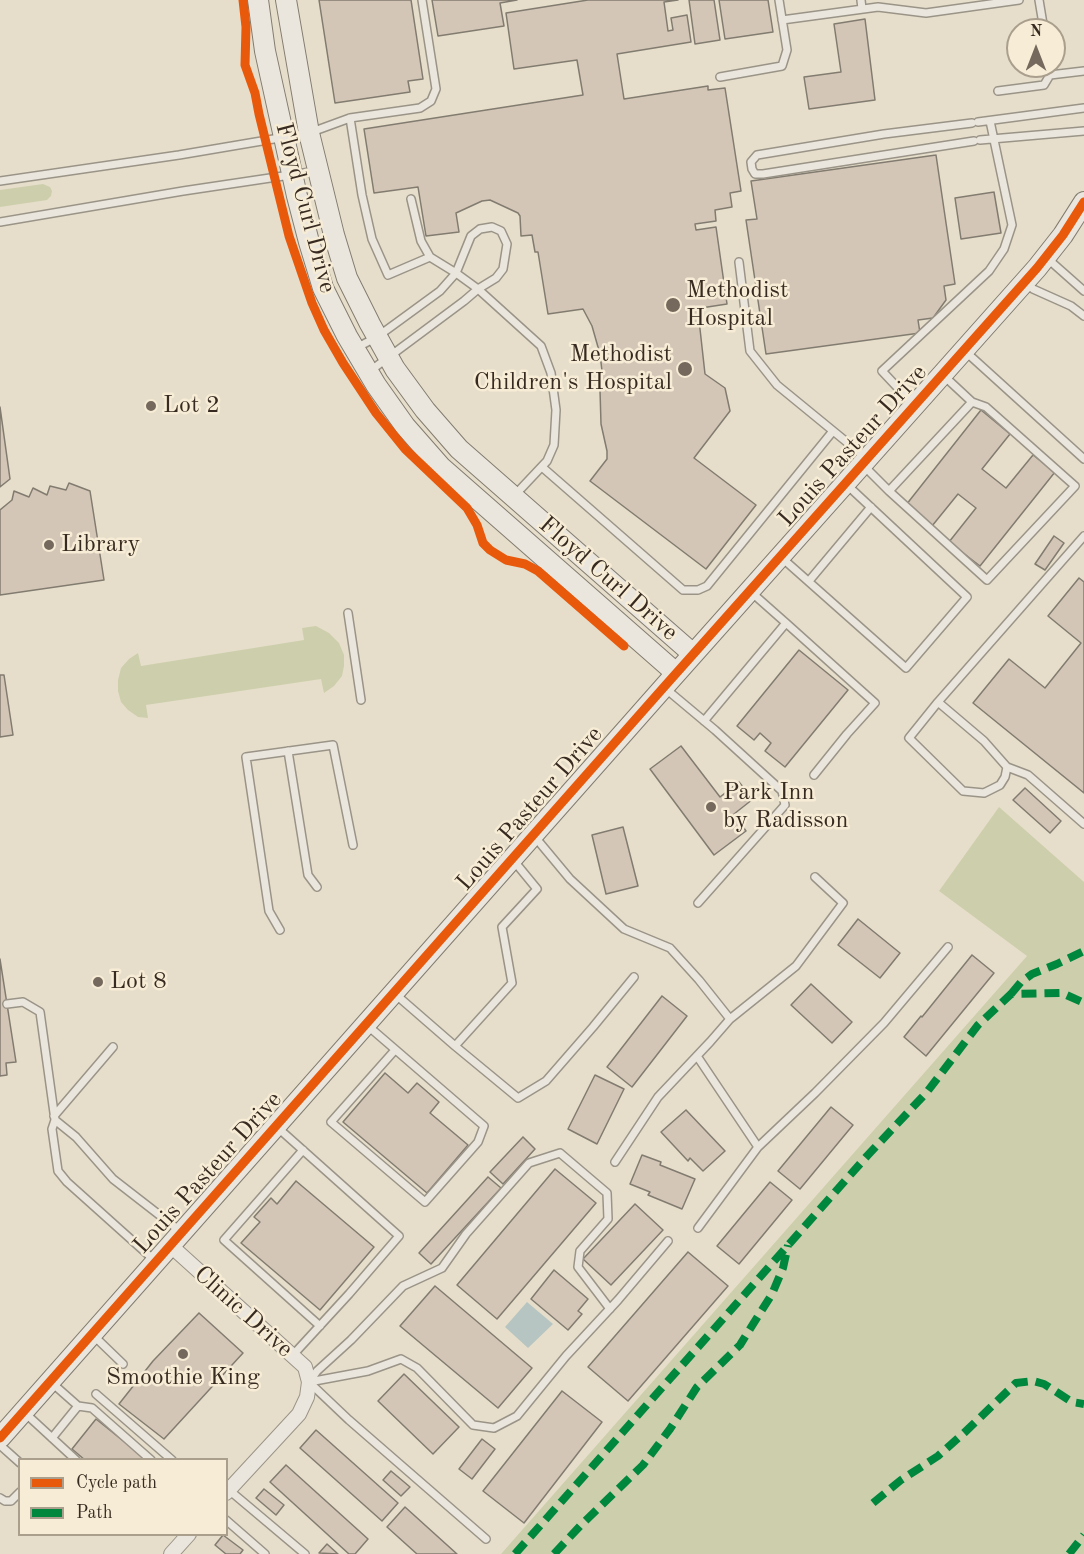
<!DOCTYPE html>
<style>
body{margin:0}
#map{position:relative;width:1084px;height:1554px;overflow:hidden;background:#e6deca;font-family:"Old Standard TT",serif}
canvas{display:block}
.legend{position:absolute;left:18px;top:1458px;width:210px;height:78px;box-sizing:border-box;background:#f7ecd5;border:2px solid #aa9e8d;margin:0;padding:8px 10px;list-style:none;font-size:18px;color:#372a20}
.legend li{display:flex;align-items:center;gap:12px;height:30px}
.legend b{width:30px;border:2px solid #aa9e8d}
.north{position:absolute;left:1006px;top:18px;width:60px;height:60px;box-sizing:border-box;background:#f7ecd5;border:2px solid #aa9e8d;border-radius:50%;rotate:0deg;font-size:16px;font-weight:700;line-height:24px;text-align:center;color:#372a20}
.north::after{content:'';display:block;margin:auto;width:21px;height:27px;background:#74695c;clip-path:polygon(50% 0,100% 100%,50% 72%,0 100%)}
</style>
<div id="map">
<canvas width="1084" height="1554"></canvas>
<ul class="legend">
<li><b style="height:8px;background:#e8590c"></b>Cycle path</li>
<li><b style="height:8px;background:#00873e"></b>Path</li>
</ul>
<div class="north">N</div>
</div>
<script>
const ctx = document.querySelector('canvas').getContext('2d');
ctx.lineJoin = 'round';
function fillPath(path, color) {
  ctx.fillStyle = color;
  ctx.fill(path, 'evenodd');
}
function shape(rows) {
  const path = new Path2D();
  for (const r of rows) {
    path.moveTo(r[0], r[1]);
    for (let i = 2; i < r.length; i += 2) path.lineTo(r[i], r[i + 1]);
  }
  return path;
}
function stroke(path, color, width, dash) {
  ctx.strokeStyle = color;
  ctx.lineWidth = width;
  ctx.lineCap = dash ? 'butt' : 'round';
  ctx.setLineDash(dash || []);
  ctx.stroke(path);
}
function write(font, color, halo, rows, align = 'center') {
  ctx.font = font + ' "Old Standard TT",serif';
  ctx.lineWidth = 5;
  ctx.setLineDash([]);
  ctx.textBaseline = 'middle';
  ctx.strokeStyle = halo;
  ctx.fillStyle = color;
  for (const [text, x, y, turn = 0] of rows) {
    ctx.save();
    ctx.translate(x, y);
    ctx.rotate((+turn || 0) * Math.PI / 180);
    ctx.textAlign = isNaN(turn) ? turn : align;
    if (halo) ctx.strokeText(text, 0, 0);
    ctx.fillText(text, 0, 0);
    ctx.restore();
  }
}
fillPath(shape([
 [43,184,50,187,52,191,51,196,47,200,0,207,0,190],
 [316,626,329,633,339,643,344,655,344,666,342,676,334,686,324,693,321,679,146,705,148,718,138,717,128,710,121,702,118,691,118,680,121,668,129,659,138,653,141,666,304,640,302,628],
 [999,807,1084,882,1084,1554,501,1554,1027,956,939,891]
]), '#cdcfac');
fillPath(shape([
 [527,1302,553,1324,528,1348,505,1327]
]), '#b6c5c1');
const building = shape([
 [319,0,411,0,423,79,408,81,410,92,335,103,319,0],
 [432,0,517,0,500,3,504,26,438,36,432,0],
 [588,0,678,0,664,2,668,31,673,30,671,18,687,15,691,42,617,54,624,99,708,86,708,90,725,88,741,191,730,193,732,207,715,210,716,221,695,224,696,230,716,227,727,304,701,308,699,320,705,374,725,388,730,411,694,458,756,505,706,569,590,481,607,459,607,451,601,424,600,390,602,371,600,354,592,326,583,309,548,314,538,252,535,252,532,235,521,236,520,216,518,213,490,200,482,201,456,213,459,232,426,236,418,187,374,193,364,129,583,95,577,60,514,69,506,13,588,0],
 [689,0,714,0,720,40,695,44,689,0],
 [719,0,768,0,773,32,725,39,719,0],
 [865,19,875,100,809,109,804,77,841,72,834,24,865,19],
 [936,155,955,284,944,286,946,300,933,318,918,320,920,333,766,354,746,220,757,219,751,181,936,155],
 [994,192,1001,233,961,239,955,198,994,192],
 [0,407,10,479,0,487,0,407],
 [981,410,1010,434,982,469,1006,488,1033,455,1055,472,980,566,949,542,976,508,958,494,932,526,906,505,981,410],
 [69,483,90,491,104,580,0,595,0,510,12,500,14,491,29,497,33,488,47,495,50,486,66,490,69,483],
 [1054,536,1064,543,1045,570,1035,564,1054,536],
 [1079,578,1084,582,1084,793,973,703,1009,659,1045,688,1081,643,1048,616,1079,578],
 [799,650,848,690,785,767,765,751,771,743,760,733,754,740,737,726,799,650],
 [0,675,4,675,13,735,0,737,0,675],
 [681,746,720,797,739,782,753,799,734,814,746,831,714,855,650,769,681,746],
 [1025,788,1061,821,1050,833,1013,800,1025,788],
 [623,827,638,886,606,894,592,835,623,827],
 [858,919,900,953,880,978,838,945,858,919],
 [972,955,994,973,926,1056,904,1037,921,1016,922,1017,972,955],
 [0,959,16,1062,6,1063,7,1075,0,1076,0,959],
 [811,984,852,1022,832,1043,791,1005,811,984],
 [662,996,687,1016,632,1087,607,1067,662,996],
 [385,1073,408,1093,417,1083,439,1102,430,1113,468,1145,427,1193,343,1122,385,1073],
 [595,1075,624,1089,597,1144,568,1129,595,1075],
 [831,1107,853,1125,800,1189,778,1171,831,1107],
 [686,1110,725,1151,703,1171,690,1158,688,1161,661,1132,686,1110],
 [523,1137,535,1149,503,1184,490,1172,523,1137],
 [642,1155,661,1162,660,1165,695,1179,682,1209,648,1195,650,1192,630,1184,642,1155],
 [555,1169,596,1203,497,1319,457,1285,555,1169],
 [488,1177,501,1188,431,1264,419,1253,488,1177],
 [296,1181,374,1247,320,1310,241,1243,260,1222,254,1217,271,1198,277,1204,296,1181],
 [770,1182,792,1200,739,1264,717,1246,770,1182],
 [635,1204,663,1230,611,1285,583,1259,635,1204],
 [688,1252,728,1286,628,1401,588,1367,688,1252],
 [554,1270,588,1299,578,1311,582,1314,568,1330,531,1299,554,1270],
 [435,1286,532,1368,498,1408,400,1326,435,1286],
 [199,1313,243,1353,164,1439,119,1404,153,1361,199,1313],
 [404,1374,459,1427,433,1454,378,1401,404,1374],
 [562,1391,602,1422,524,1523,483,1491,562,1391],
 [96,1419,147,1460,85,1460,72,1449,96,1419],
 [316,1430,398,1503,382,1521,300,1448,316,1430],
 [482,1439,495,1449,472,1479,459,1469,482,1439],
 [286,1465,368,1539,355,1554,349,1554,270,1482,286,1465],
 [391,1471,410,1487,401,1496,383,1480,391,1471],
 [264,1489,284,1505,276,1515,256,1498,264,1489],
 [405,1507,457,1554,417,1554,387,1527,405,1507],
 [223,1535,243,1550,240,1554,226,1554,215,1545,223,1535],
 [327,1544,338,1554,319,1553,327,1544]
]);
fillPath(building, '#d4c6b7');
stroke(building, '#827c70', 1.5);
const lane = shape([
 [861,0,862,9],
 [1039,0,1044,30],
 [782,20,878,7,926,13,1019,0],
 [1049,66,1050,75,1084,71],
 [720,77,782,66,787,50,779,0],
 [998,91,1044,85,1050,75],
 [350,118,362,195,372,239,388,275,430,257,456,273,478,289,541,346,551,373,556,410,554,445,547,461,514,496],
 [978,122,1084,108],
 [972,123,884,134,757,155,751,162,752,169,755,174,763,174,974,141],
 [980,140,1084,131],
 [0,181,179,155,309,133,350,118,420,108,431,101,436,89,422,0],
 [411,199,421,241,430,257],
 [0,222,183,191,317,171],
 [1048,259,1084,291],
 [739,262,750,351,777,385,865,457],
 [1026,284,1033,289,1071,306,1084,316],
 [356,348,377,337,440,291,456,273,471,236,480,229,492,227,501,231,507,244,503,269,496,278,478,289,464,301,370,371],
 [966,352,1084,459],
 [914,405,882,371,989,271,1004,249,1012,225,990,121],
 [864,466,889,491,972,402,943,375],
 [542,467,683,590,698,590,707,586,833,431],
 [889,491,987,580,1075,486,986,407,972,402],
 [782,558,906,668,967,597,846,484],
 [809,581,871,507],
 [348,613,361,700],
 [786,623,875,703,847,734,814,775],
 [666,689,715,730,782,791,785,805,698,903],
 [938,702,984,741,1007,767,1005,777,1000,785,984,793,963,791,909,738,938,702,1084,536],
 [704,721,786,623,751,592],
 [288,751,308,875,317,887],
 [1007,767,1028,775,1084,824],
 [535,837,570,879,624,929,670,948,699,980,730,1019,710,1042,658,1097,615,1162],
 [280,930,269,911,246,757,333,745,353,845],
 [394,993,455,1046,512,983,502,927,537,889,514,861],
 [7,1004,23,1002,40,1012,55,1120,52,1129,58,1171,67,1182,154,1260],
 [730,1019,796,966,843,903,815,877],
 [368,1026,484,1126,478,1142,425,1202,331,1122,395,1050],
 [455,1046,518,1098,546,1081,593,1027,634,977],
 [697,1056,758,1147,698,1228],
 [54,1116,113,1047],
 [55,1120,76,1137,113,1179,180,1231],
 [277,1127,399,1236,349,1294,292,1356],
 [758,1147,815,1093,884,1023,948,947],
 [303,1150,224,1240,320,1326],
 [94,1336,123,1364],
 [309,1382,317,1371,351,1340,403,1286,442,1268,466,1234,529,1163,560,1153,607,1193,608,1219,580,1251,578,1267,610,1309],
 [309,1382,368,1371,401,1359,417,1368,473,1425,494,1428,517,1416,566,1356,618,1300,668,1241],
 [309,1382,349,1420,486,1539],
 [52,1383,78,1406,92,1408,151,1460],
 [96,1394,172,1460],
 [25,1413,76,1460],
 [52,1438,78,1406],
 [0,1445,20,1463],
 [229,1490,305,1554],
 [0,1498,5,1501,11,1501,20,1492],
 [226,1520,265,1554]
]);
const street = shape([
 [170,1245,305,1367,309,1382,307,1397,299,1414,226,1493],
 [171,1554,189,1534]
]);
const secondary = shape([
 [258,0,265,51,297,196,309,242,323,288,347,336,376,385,405,426,441,467,676,673],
 [286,0,309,133,334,235,347,278,370,324,395,369,425,410,459,449,693,654],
 [0,1438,664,687,1037,268,1063,235,1084,202]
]);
stroke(lane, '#9a9488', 10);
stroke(street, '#9a9488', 16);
stroke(secondary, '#827c70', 22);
stroke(lane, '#ebe6dd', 7);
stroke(street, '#ebe6dd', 14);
stroke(secondary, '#ebe6dd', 20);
stroke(shape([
 [1011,994,1021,982,1032,974,1057,964,1084,951],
 [873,1503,901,1480,938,1456,964,1433,1016,1383,1033,1381,1044,1384,1072,1402,1084,1404],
 [515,1554,867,1156,927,1092,978,1025,1011,994,1062,993,1084,1003],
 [554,1554,580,1526,643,1465,670,1429,697,1387,740,1345,772,1294,783,1268,788,1245],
 [1069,1554,1084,1535]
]), '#00873e', 8, [15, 8]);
stroke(shape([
 [243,0,246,27,245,65,255,93,259,114,289,236,312,303,324,330,343,363,376,413,405,449,467,508,477,525,483,543,490,550,506,560,525,564,538,571,624,646],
 [0,1438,664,687,1037,268,1063,235,1084,202]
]), '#e8590c', 9);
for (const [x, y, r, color] of [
 [673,305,8,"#74695c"],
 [685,369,8,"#74695c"],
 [151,406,6,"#74695c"],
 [49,545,6,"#74695c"],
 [711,807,6,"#74695c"],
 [98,982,6,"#74695c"],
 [183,1354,6,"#74695c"]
]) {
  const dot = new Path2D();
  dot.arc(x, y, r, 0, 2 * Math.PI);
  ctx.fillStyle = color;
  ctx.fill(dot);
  stroke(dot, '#f7ecd5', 2);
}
write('24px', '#372a20', '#f7ecd5', [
 ["Floyd Curl Drive",305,208,75],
 ["Louis Pasteur Drive",853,446,-48],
 ["Floyd Curl Drive",608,579,41],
 ["Louis Pasteur Drive",530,809,-49],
 ["Louis Pasteur Drive",208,1173,-48],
 ["Clinic Drive",243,1312,42]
]);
write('24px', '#372a20', '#f7ecd5', [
 ["Methodist",686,291],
 ["Hospital",686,319],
 ["Methodist",672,355,"right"],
 ["Children's Hospital",672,383,"right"],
 ["Lot 2",163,406],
 ["Library",61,545],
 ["Park Inn",723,793],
 ["by Radisson",723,821],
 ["Lot 8",110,982],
 ["Smoothie King",183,1378,"center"]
], 'left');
</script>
